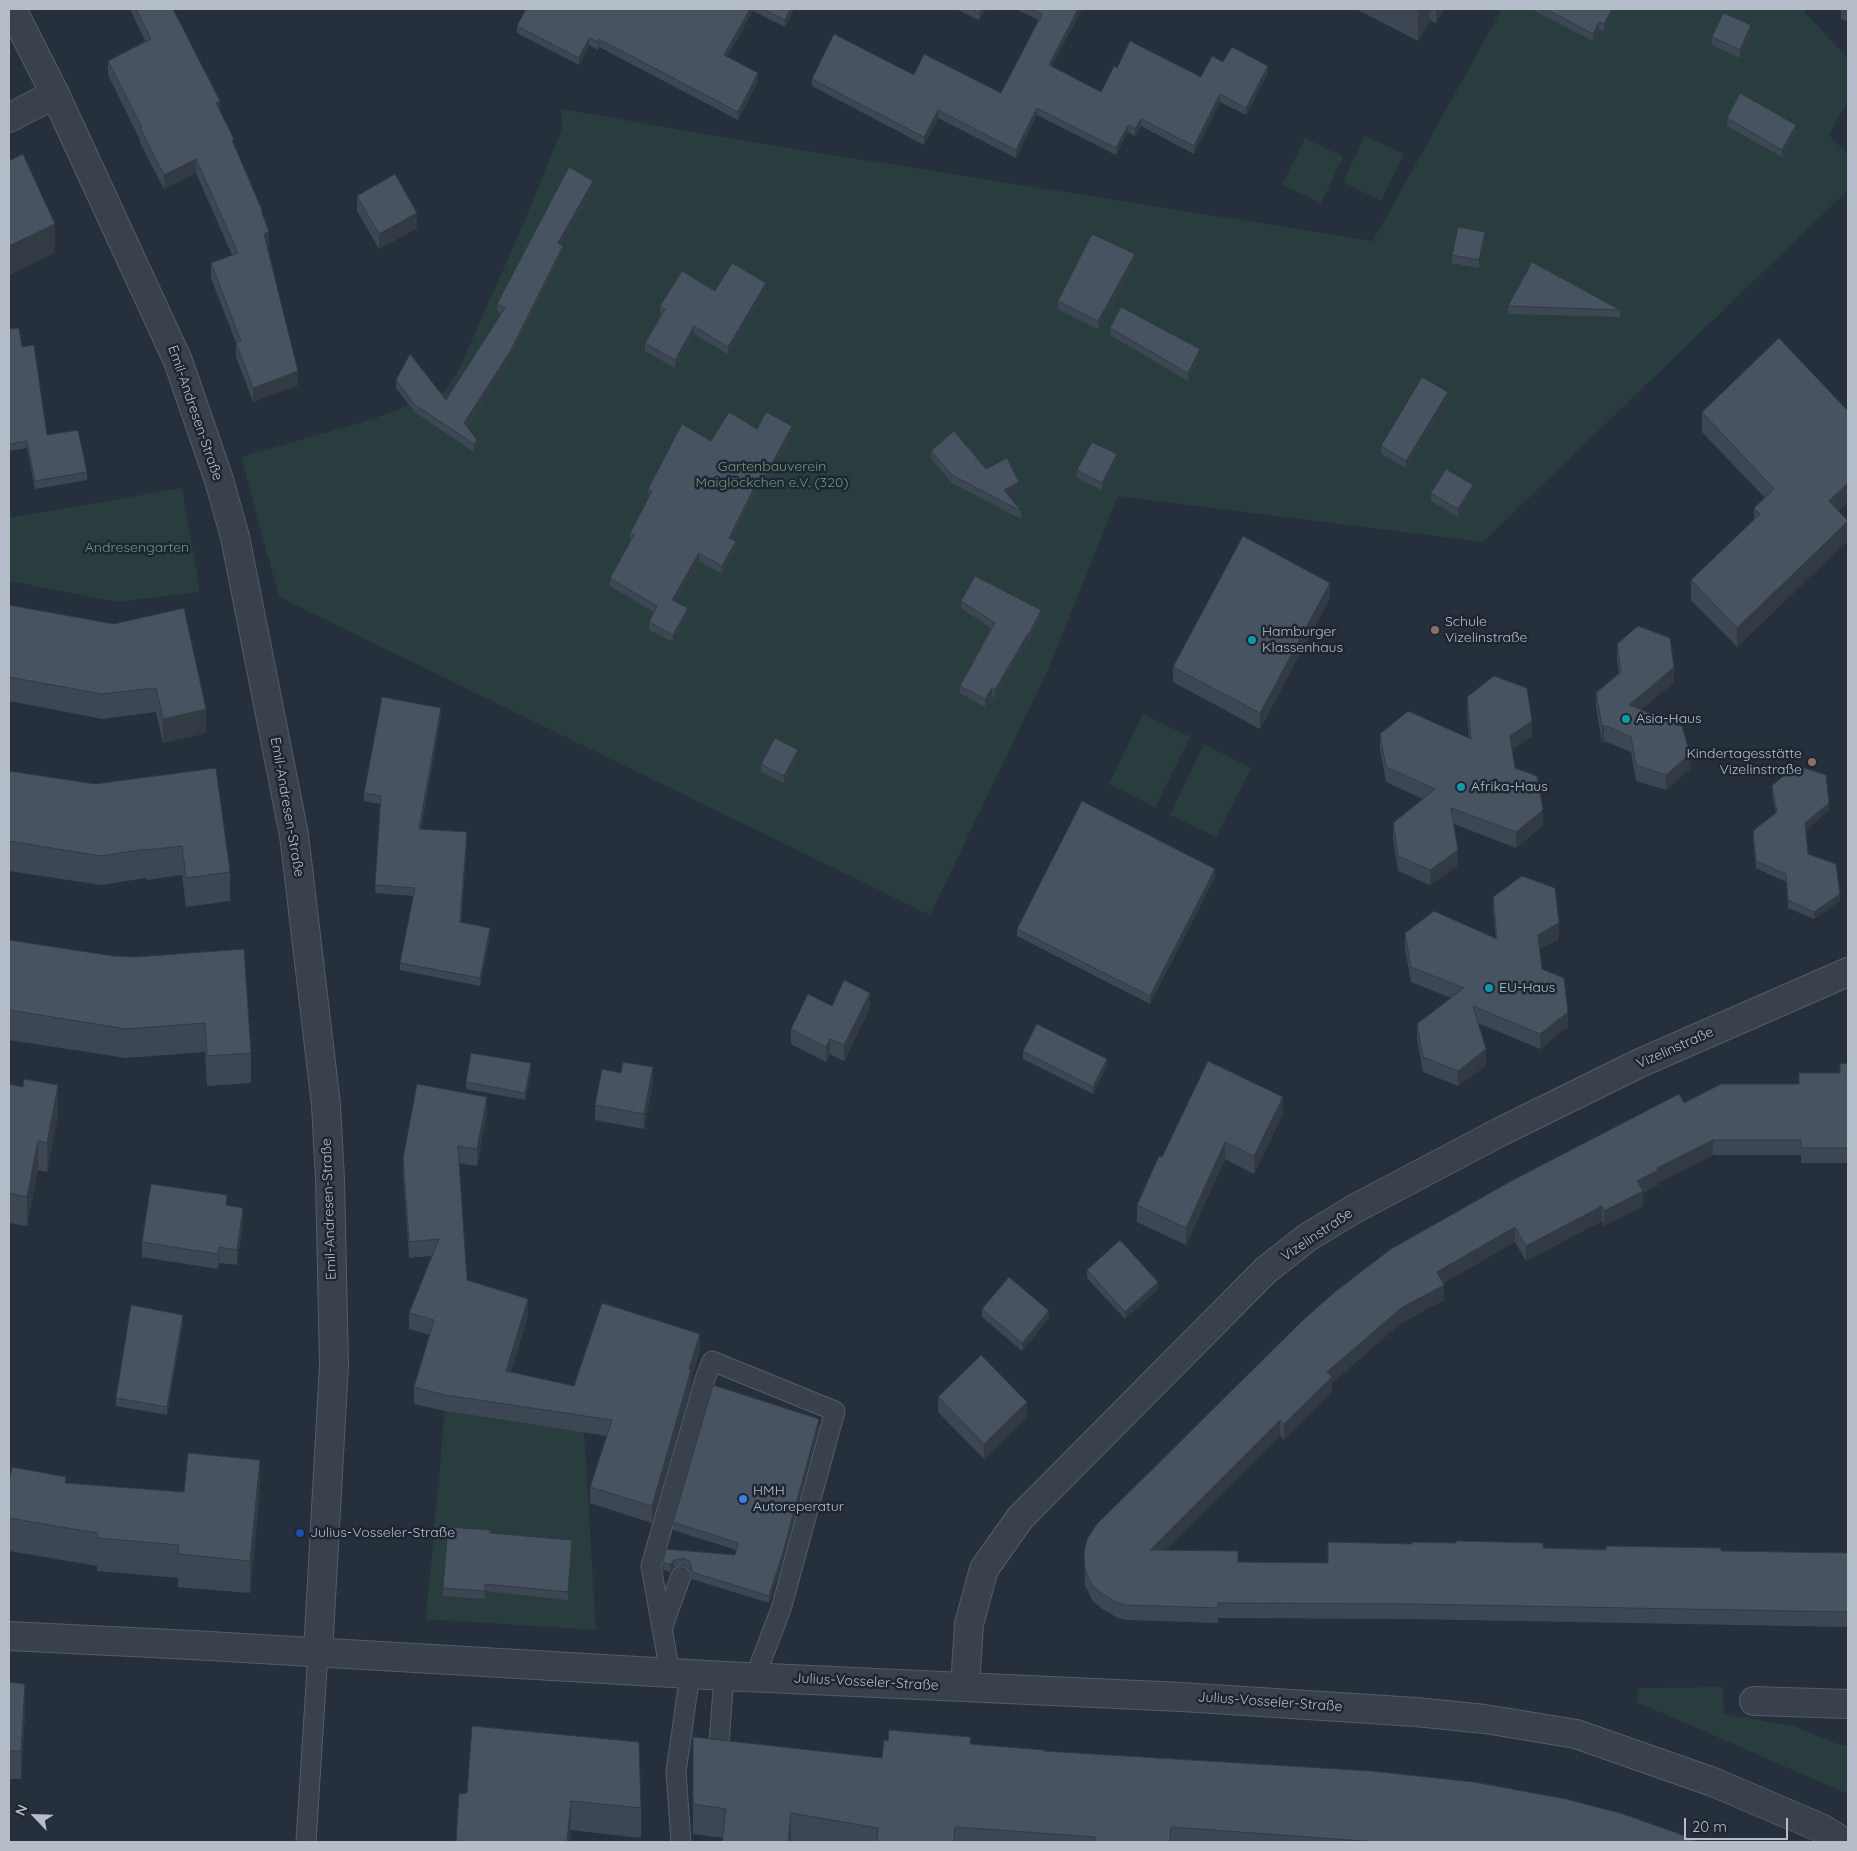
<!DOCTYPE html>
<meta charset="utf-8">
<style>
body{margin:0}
#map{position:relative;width:1857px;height:1851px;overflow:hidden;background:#262f3c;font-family:Quicksand,sans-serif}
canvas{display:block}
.frame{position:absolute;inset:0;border:10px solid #b5bdc8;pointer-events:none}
.north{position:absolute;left:10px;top:1791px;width:50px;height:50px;-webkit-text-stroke:4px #1e2632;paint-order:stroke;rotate:294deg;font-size:14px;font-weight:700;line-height:20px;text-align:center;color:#b5bdc8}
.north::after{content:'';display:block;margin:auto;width:18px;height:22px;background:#b5bdc8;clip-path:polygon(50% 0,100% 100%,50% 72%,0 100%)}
.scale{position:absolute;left:1684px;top:1818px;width:104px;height:22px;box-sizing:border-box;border:2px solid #b5bdc8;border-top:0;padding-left:6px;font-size:15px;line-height:18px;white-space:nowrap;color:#b5bdc8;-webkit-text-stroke:4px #1e2632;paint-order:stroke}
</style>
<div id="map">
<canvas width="1857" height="1851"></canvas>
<div class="frame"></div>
<div class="north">N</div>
<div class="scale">20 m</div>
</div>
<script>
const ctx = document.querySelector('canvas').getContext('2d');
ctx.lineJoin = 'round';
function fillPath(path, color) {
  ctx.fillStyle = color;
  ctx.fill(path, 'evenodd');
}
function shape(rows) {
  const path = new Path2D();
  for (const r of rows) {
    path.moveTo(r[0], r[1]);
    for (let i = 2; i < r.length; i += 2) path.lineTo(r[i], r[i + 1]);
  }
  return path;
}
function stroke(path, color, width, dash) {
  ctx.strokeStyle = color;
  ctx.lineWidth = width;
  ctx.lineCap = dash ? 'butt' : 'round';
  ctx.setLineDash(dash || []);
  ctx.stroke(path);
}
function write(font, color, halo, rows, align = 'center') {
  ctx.font = font + ' Quicksand,sans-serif';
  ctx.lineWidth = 5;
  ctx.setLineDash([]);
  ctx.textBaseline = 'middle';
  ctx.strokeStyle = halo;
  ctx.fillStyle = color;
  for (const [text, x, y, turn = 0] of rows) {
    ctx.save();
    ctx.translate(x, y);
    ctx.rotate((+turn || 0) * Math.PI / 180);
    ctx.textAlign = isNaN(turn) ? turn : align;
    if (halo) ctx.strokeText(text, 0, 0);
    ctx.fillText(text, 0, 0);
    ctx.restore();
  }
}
fillPath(shape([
 [1502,9,1806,9,1804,12,1848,58,1848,100,1829,135,1848,155,1848,190,1483,542,1118,496,1047,672,930,915,279,597,241,457,373,419,445,391,459,369,523,225,562,128,561,109,770,145,1373,241],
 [1365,136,1404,154,1381,201,1343,182],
 [1305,138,1343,157,1321,203,1282,185],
 [182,488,200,592,118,602,9,581,9,518],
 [1143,714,1190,737,1155,807,1109,784],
 [1204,744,1251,768,1216,837,1170,815],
 [445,1411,566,1430,584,1431,596,1630,426,1619],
 [1723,1687,1724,1714,1794,1726,1840,1745,1848,1746,1848,1794,1637,1702,1639,1688]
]), '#293d3f');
const service = shape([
 [663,1626,681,1576],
 [670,1673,651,1566,705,1379,712,1361,835,1411,781,1609,755,1677],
 [718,1757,724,1676],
 [306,1842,318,1653],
 [681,1842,676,1772,690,1674]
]);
const minor = shape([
 [12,9,55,94,178,361,219,480,235,537,294,835,326,1105,330,1179,334,1365,318,1653],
 [9,118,55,94],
 [965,1687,969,1624,984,1569,1020,1518,1266,1270,1308,1237,1356,1208,1500,1132,1640,1063,1848,972],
 [1754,1701,1848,1704]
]);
const tertiary = shape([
 [9,1636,192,1645,724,1676,1182,1697,1416,1712,1485,1719,1576,1734,1713,1782,1821,1828,1844,1842]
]);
stroke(service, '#545c68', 21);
stroke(minor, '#545c68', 30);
stroke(tertiary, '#545c68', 30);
stroke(service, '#39414d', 19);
stroke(minor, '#39414d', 28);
stroke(tertiary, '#39414d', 28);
fillPath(shape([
 [130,9,176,9,173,10,220,111,262,213,269,247,267,247,298,385,253,402,236,357,236,343,211,278,211,263,232,255,196,173,164,189,140,143,140,140,108,75,108,61,145,41],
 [526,9,794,9,785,27,753,11,727,57,758,81,738,120,599,47,598,50,589,45,579,65,517,33,517,26],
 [956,9,985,9,979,20],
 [1016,9,1082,9,1052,66,1101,92,1117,68,1201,77,1223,62,1268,73,1246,115,1220,102,1194,154,1141,126,1135,136,1128,132,1116,155,1037,115,1016,158,938,118,924,145,812,86,812,79,914,75,1001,93,1039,20],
 [1356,9,1444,9,1436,23,1430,20,1418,41],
 [1531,9,1616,9,1604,32,1599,30,1593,41],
 [1841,9,1848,9,1848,22,1841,19],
 [1751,33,1740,58,1712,45,1712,37],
 [1727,118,1796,133,1782,157,1727,126],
 [593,189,561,245,563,253,511,357,467,427,477,448,474,452,415,412,396,388,396,380,446,400,501,314,497,311,497,304],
 [357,196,417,228,379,249,357,211],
 [1485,240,1479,268,1452,263,1452,255],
 [1135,262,1098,329,1058,309,1058,301],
 [715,291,766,291,728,354,694,334,675,368,645,351,645,343,661,314,660,314,660,306],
 [1508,306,1620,310,1620,317,1508,314],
 [1110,328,1200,357,1188,381,1110,335],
 [9,329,22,347,47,435,87,472,87,480,35,489,27,448,9,451],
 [1448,400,1406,468,1381,454,1381,446],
 [1848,411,1848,502,1838,511,1848,540,1737,647,1691,600,1691,580,1754,520,1754,508,1765,498,1702,432,1702,412],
 [757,429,792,434,762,490,758,488,732,539,736,549,722,574,699,561,675,602,688,616,673,642,649,630,649,622,654,612,610,586,610,578,631,541,630,540,630,533,649,497,648,489,711,441],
 [931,451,986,469,1019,490,1008,495,1021,511,1021,519,952,483,931,459],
 [1117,462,1102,490,1077,478,1077,470],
 [1431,493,1473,493,1458,517,1431,501],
 [1330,598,1260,729,1173,682,1173,667],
 [961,601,1041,617,1029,641,1028,641,995,698,992,696,985,707,960,693,960,686,991,628,961,608],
 [9,605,206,709,206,733,163,743,156,712,102,719,9,701],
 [1617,644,1674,682,1641,710,1690,769,1666,790,1636,781,1631,752,1604,741,1602,743,1596,707,1596,692,1597,692,1619,673,1617,659],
 [1467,697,1532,736,1512,749,1515,768,1543,825,1516,848,1454,824,1458,865,1430,885,1398,871,1393,838,1393,823,1423,799,1386,782,1380,749,1380,734,1469,738,1467,712],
 [441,716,421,829,467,840,461,922,490,935,480,986,400,970,400,963,413,896,375,893,380,804,364,801,364,793],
 [798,757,784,783,761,772,761,764],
 [9,771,95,784,230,872,230,901,186,907,182,875,147,880,146,878,101,885,9,871],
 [1772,786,1829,810,1806,830,1808,854,1840,901,1814,919,1788,908,1786,882,1756,868,1753,839,1753,831,1776,813,1772,794],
 [1215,877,1150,1004,1017,936,1017,929],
 [1493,897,1559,939,1539,949,1542,969,1568,1027,1540,1049,1478,1023,1486,1065,1458,1086,1423,1072,1417,1039,1417,1024,1451,998,1411,982,1405,948,1405,933,1496,938,1493,912],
 [9,940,113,956,251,1053,251,1083,207,1086,205,1052,126,1058,9,1040],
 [832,1006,870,1008,844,1061,830,1054,826,1062,791,1044,791,1029],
 [1023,1051,1107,1066,1093,1094,1023,1059],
 [1848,1064,1848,1163,1801,1163,1801,1155,1713,1155,1658,1183,1658,1185,1643,1193,1643,1206,1604,1226,1602,1221,1526,1261,1515,1242,1443,1283,1444,1300,1401,1323,1332,1383,1332,1392,1284,1440,1280,1435,1165,1550,1238,1562,1328,1563,1543,1548,1848,1553,1848,1627,1410,1619,1218,1618,1218,1623,1126,1620,1118,1618,1102,1609,1092,1600,1085,1585,1084,1554,1087,1539,1684,1103,1799,1084,1840,1073],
 [531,1071,525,1100,466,1089,466,1082],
 [653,1082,644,1129,595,1120,595,1105],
 [9,1084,58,1114,47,1172,38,1170,27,1226,9,1223],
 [487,1113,477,1166,459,1163,467,1280,528,1316,511,1372,574,1386,700,1351,691,1379,691,1386,652,1523,590,1503,590,1487,607,1436,445,1411,414,1404,414,1387,430,1335,409,1329,409,1313,432,1256,409,1258,403,1174,403,1158],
 [1283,1114,1254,1174,1225,1159,1186,1245,1137,1222,1137,1205,1162,1157],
 [227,1205,243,1223,237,1265,219,1263,218,1269,142,1257,142,1242],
 [1087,1270,1158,1289,1125,1319,1087,1278],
 [982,1309,1049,1318,1022,1351,982,1317],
 [183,1322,167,1415,116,1406,116,1398],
 [938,1397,1027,1417,984,1459,938,1412],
 [819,1426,783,1560,769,1603,692,1579,690,1569,684,1565,674,1567,670,1572,663,1570,663,1562,666,1549,735,1555,736,1550,673,1530,673,1522],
 [9,1483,66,1483,184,1492,260,1492,250,1593,178,1587,178,1578,97,1571,97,1566,9,1551],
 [490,1533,572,1548,568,1600,485,1591,485,1599,443,1596,443,1588],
 [9,1682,25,1711,21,1779,9,1779],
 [472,1726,641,1808,641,1838,571,1830,570,1842,456,1842,467,1793],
 [693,1737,882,1758,971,1744,1044,1751,1699,1842,722,1842,723,1838,693,1834]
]), '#3d4753');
fillPath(shape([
 [750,9,753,9,753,11,724,63,724,55],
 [790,9,794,9,785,27,785,20],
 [981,9,985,9,979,20,979,13],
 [1078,9,1082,9,1049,72,1049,65],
 [1418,9,1430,9,1430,20,1418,41],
 [1436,9,1444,9,1436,23],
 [1612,9,1616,9,1604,32,1604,24],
 [1599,22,1599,30,1593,41,1593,34],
 [1751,25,1751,33,1740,58,1740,50],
 [589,38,589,45,579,65,579,58],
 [599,39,599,47,598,50,598,42],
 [1268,66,1268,73,1246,115,1246,108],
 [758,73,758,81,738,120,738,112],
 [1220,94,1220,102,1194,154,1194,146],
 [220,101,220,115,216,103],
 [1037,108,1037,115,1016,158,1016,150],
 [938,110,938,118,924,145,924,137],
 [1141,119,1141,126,1135,136,1135,129],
 [1128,125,1128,132,1116,155,1116,148],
 [1796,125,1796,133,1782,157,1782,150],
 [196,159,196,173,164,189,164,175],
 [593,181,593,189,558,251,558,243],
 [417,213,417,228,379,249,379,234],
 [55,224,55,253,9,275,9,246],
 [269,232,269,247,264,248,264,234],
 [1485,232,1485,240,1479,268,1479,260],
 [563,246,563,253,511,357,464,431,464,423],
 [1135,254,1135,262,1098,329,1098,321],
 [766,283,766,291,728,354,728,347],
 [694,326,694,334,675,368,675,360],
 [1200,349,1200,357,1188,381,1188,373],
 [298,371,298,385,253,402,253,388],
 [1448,392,1448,400,1406,468,1406,461],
 [792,426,792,434,762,490,762,482],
 [477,440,477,448,474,452,474,444],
 [1117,454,1117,462,1102,490,1102,483],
 [758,480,758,488,729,545,729,538],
 [1019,482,1019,490,1004,497,1004,490],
 [1848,483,1848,502,1829,521,1829,501],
 [1473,485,1473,493,1458,517,1458,509],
 [1848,521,1848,540,1737,647,1737,628],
 [736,541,736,549,722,574,722,566],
 [699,553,699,561,672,607,672,600],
 [1330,583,1330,598,1260,729,1260,713],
 [688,608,688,616,673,642,673,635],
 [1041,610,1041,617,1029,641,1029,634],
 [1028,633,1028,641,995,698,995,690],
 [1674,667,1674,682,1629,720,1629,705],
 [992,688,992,696,985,707,985,699],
 [441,708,441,716,419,837,419,829],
 [206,709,206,733,163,743,163,719],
 [1532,721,1532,736,1510,751,1510,736],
 [1604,725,1604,741,1602,743,1602,727],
 [798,750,798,757,784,783,784,776],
 [1690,754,1690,769,1666,790,1666,775],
 [1829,803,1829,810,1805,830,1805,823],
 [1543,810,1543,825,1516,848,1516,832],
 [467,832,467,840,460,930,460,922],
 [1458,850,1458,865,1430,885,1430,870],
 [1215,869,1215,877,1150,1004,1150,996],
 [1840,894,1840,901,1814,919,1814,912],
 [1559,923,1559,939,1538,950,1538,935],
 [490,928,490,935,480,986,480,978],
 [870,993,870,1008,844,1061,844,1045],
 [1568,1012,1568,1027,1540,1049,1540,1034],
 [830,1039,830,1054,826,1062,826,1047],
 [1486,1049,1486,1065,1458,1086,1458,1071],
 [1107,1059,1107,1066,1093,1094,1093,1087],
 [531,1063,531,1071,525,1100,525,1093],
 [653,1067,653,1082,644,1129,644,1114],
 [58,1085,58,1114,47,1172,47,1143],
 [487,1097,487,1113,477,1166,477,1149],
 [1283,1097,1283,1114,1254,1174,1254,1156],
 [1713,1140,1713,1155,1658,1183,1658,1185,1643,1193,1643,1206,1604,1226,1604,1211,1637,1181,1657,1168],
 [38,1141,38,1170,27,1226,27,1197],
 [1225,1142,1225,1159,1186,1245,1186,1228],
 [1602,1206,1602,1221,1526,1261,1526,1246],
 [243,1208,243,1223,237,1265,237,1250],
 [1515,1227,1515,1242,1437,1287,1437,1272],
 [219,1247,219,1263,218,1269,218,1254],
 [1158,1282,1158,1289,1125,1319,1125,1312],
 [1444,1285,1444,1300,1401,1323,1332,1383,1332,1392,1284,1440,1284,1424,1327,1372,1401,1308],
 [528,1299,528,1316,506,1388,506,1371],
 [1049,1311,1049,1318,1022,1351,1022,1343],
 [183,1315,183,1322,167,1415,167,1407],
 [700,1334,700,1351,691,1379,691,1386,652,1523,652,1506,689,1369],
 [1027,1402,1027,1417,984,1459,984,1444],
 [819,1419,819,1426,783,1560,769,1603,769,1596],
 [1280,1420,1280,1435,1150,1565,1150,1550],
 [260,1460,260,1492,250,1593,250,1561],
 [572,1540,572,1548,568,1600,568,1592],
 [674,1560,674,1567,670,1572,670,1565],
 [25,1684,25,1711,21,1779,21,1751],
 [571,1801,571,1830,570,1842,567,1842],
 [791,1813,791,1842,788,1842]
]), '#323a43');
const building = shape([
 [136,9,173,9,220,101,216,103,234,139,232,140,262,210,261,210,269,232,264,234,298,371,253,388,236,343,241,341,211,263,238,253,196,159,164,175,140,128,142,128,108,61,151,39,136,9],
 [526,9,750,9,724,55,758,73,738,112,599,39,598,42,589,38,579,58,517,26,526,9],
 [763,9,790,9,785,20,763,9],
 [971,9,981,9,979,13,971,9],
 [1031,9,1078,9,1049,65,1101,92,1114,66,1117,68,1130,41,1201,77,1212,56,1223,62,1232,47,1268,66,1246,108,1220,94,1194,146,1141,119,1135,129,1128,125,1116,148,1037,108,1016,150,938,110,924,137,812,79,834,34,914,75,924,54,1001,93,1042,14,1031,9],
 [1546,9,1612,9,1604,24,1599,22,1593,34,1546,9],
 [1723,13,1751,25,1740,50,1712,37,1723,13],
 [1740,93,1796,125,1782,150,1727,118,1740,93],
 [23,154,55,224,9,246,9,161,23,154],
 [569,167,593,181,558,243,563,246,511,350,464,423,477,440,474,444,415,405,396,380,410,354,446,400,505,308,497,304,569,167],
 [395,174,417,213,379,234,357,196,395,174],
 [1458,227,1485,232,1479,260,1452,255,1458,227],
 [1092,234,1135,254,1098,321,1058,301,1092,234],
 [1532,262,1620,310,1508,306,1532,262],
 [732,263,766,283,728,347,694,326,675,360,645,343,665,309,660,306,682,271,715,291,732,263],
 [1121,307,1200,349,1188,373,1110,328,1121,307],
 [19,328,22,347,34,345,47,435,78,430,87,472,35,481,27,441,9,444,9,329,19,328],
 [1779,338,1848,411,1848,483,1829,501,1848,521,1737,628,1691,580,1760,514,1754,508,1774,489,1702,412,1779,338],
 [1422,377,1448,392,1406,461,1381,446,1422,377],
 [729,412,757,429,766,412,792,426,762,482,758,480,729,538,736,541,722,566,699,553,672,600,688,608,673,635,649,622,657,606,610,578,634,535,630,533,652,491,648,489,682,424,711,441,729,412],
 [954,431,986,469,1007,458,1019,482,1004,490,1021,511,952,475,931,451,954,431],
 [1092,442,1117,454,1102,483,1077,470,1092,442],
 [1446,469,1473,485,1458,509,1431,493,1446,469],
 [1243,536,1330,583,1260,713,1173,667,1243,536],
 [975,576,1041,610,1029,634,1028,633,995,690,992,688,985,699,960,686,995,623,961,601,975,576],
 [9,605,114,624,184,608,206,709,163,719,156,688,102,694,9,677,9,605],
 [1638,626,1670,638,1674,667,1629,705,1682,726,1690,754,1666,775,1636,765,1631,737,1604,725,1602,727,1596,692,1597,692,1621,672,1617,644,1638,626],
 [1494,676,1527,688,1532,721,1510,736,1515,768,1537,776,1543,810,1516,832,1451,808,1458,850,1430,870,1398,856,1393,823,1435,789,1386,767,1380,734,1408,711,1471,739,1467,697,1494,676],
 [382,697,441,708,419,829,467,832,460,922,490,928,480,978,400,963,415,888,375,885,381,796,364,793,382,697],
 [775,738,798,750,784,776,761,764,775,738],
 [1795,765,1826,775,1829,803,1805,823,1808,854,1836,864,1840,894,1814,912,1788,900,1786,874,1756,861,1753,831,1777,812,1772,786,1795,765],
 [216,768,230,872,186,878,182,846,147,850,146,849,101,856,9,841,9,771,95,784,216,768],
 [1082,801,1215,869,1150,996,1017,929,1082,801],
 [1522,876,1555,888,1559,923,1538,935,1542,969,1564,978,1568,1012,1540,1034,1473,1006,1486,1049,1458,1071,1423,1057,1417,1024,1464,988,1411,967,1405,933,1434,911,1497,939,1493,897,1522,876],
 [9,940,113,956,136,957,244,949,251,1053,207,1056,205,1023,126,1029,9,1010,9,940],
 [844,980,870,993,844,1045,830,1039,826,1047,791,1029,808,994,832,1006,844,980],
 [1037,1024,1107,1059,1093,1087,1023,1051,1037,1024],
 [471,1053,531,1063,525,1093,466,1082,471,1053],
 [1208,1061,1283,1097,1254,1156,1225,1142,1186,1228,1137,1205,1159,1156,1162,1157,1208,1061],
 [623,1062,653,1067,644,1114,595,1105,602,1069,621,1073,623,1062],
 [1840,1063,1848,1064,1848,1148,1801,1148,1801,1140,1713,1140,1657,1168,1658,1170,1637,1181,1643,1191,1604,1211,1602,1206,1526,1246,1515,1227,1437,1272,1444,1285,1401,1308,1327,1372,1332,1377,1284,1424,1280,1420,1150,1550,1238,1551,1238,1562,1328,1563,1328,1542,1412,1544,1412,1542,1456,1543,1457,1541,1543,1543,1543,1548,1606,1550,1606,1546,1721,1548,1721,1551,1848,1553,1848,1612,1410,1604,1218,1603,1218,1608,1126,1605,1118,1603,1102,1594,1092,1585,1085,1570,1084,1554,1087,1539,1096,1525,1302,1321,1336,1291,1391,1249,1513,1180,1679,1094,1684,1103,1721,1084,1799,1084,1799,1073,1840,1073,1840,1063],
 [24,1079,58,1085,47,1143,38,1141,27,1197,9,1193,9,1084,23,1087,24,1079],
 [417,1084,487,1097,477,1149,458,1146,467,1280,528,1299,506,1371,574,1386,602,1303,700,1334,689,1369,691,1370,652,1506,590,1487,612,1420,445,1395,414,1387,434,1320,409,1313,439,1239,409,1242,403,1158,417,1084],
 [151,1184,227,1195,226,1205,243,1208,237,1250,219,1247,218,1254,142,1242,151,1184],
 [1120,1240,1158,1282,1125,1312,1087,1270,1120,1240],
 [1009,1277,1049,1311,1022,1343,982,1309,1009,1277],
 [131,1305,183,1315,167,1407,116,1398,131,1305],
 [981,1355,1027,1402,984,1444,938,1397,981,1355],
 [713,1385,819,1419,783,1552,769,1596,692,1572,690,1562,684,1558,674,1560,670,1565,663,1562,666,1549,735,1555,738,1543,673,1522,713,1385],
 [188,1453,260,1460,250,1561,178,1554,179,1545,97,1538,97,1533,9,1518,9,1483,12,1467,66,1477,65,1483,184,1492,188,1453],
 [448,1527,490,1530,490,1533,572,1540,568,1592,485,1584,485,1591,443,1588,448,1527],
 [9,1682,25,1684,21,1751,9,1751,9,1682],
 [472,1726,639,1742,641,1808,571,1801,567,1842,456,1842,459,1794,467,1793,472,1726],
 [889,1730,971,1737,970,1744,1044,1750,1044,1751,1371,1771,1474,1782,1566,1799,1623,1814,1677,1833,1699,1842,1377,1842,1171,1827,1170,1842,1095,1842,1095,1837,955,1827,954,1842,877,1842,878,1828,791,1813,788,1842,722,1842,726,1809,693,1804,693,1737,882,1758,884,1740,888,1741,889,1730]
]);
fillPath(building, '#475360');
stroke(building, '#323a43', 1);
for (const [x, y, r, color] of [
 [1435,630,5,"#8d6e63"],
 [1252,640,5,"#0f9aa8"],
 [1626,719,5,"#0f9aa8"],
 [1812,762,5,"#8d6e63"],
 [1461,787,5,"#0f9aa8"],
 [1489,988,5,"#0f9aa8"],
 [743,1499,5,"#3f7fe0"],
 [300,1533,5,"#1a4fb4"]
]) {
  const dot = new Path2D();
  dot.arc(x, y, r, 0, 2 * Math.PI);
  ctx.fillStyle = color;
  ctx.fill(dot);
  stroke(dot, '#1e2632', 2);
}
write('14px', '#b5bdc8', '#1e2632', [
 ["Emil-Andresen-Straße",195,413,71],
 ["Emil-Andresen-Straße",287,807,80],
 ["Vizelinstraße",1675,1048,-24],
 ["Emil-Andresen-Straße",329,1209,-92],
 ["Vizelinstraße",1317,1235,-34],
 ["Julius-Vosseler-Straße",866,1682,3],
 ["Julius-Vosseler-Straße",1270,1702,4]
]);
write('14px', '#6e9777', '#1e2632', [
 ["Gartenbauverein",772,467],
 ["Maiglöckchen e.V. (320)",772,483],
 ["Andresengarten",137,548]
]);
write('14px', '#b5bdc8', '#1e2632', [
 ["Schule",1445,622],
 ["Vizelinstraße",1445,638],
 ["Hamburger",1262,632],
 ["Klassenhaus",1262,648],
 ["Asia-Haus",1636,719],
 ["Kindertagesstätte",1802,754,"right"],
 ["Vizelinstraße",1802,770,"right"],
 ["Afrika-Haus",1471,787],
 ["EU-Haus",1499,988],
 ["HMH",753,1491],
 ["Autoreperatur",753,1507],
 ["Julius-Vosseler-Straße",310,1533]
], 'left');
</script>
